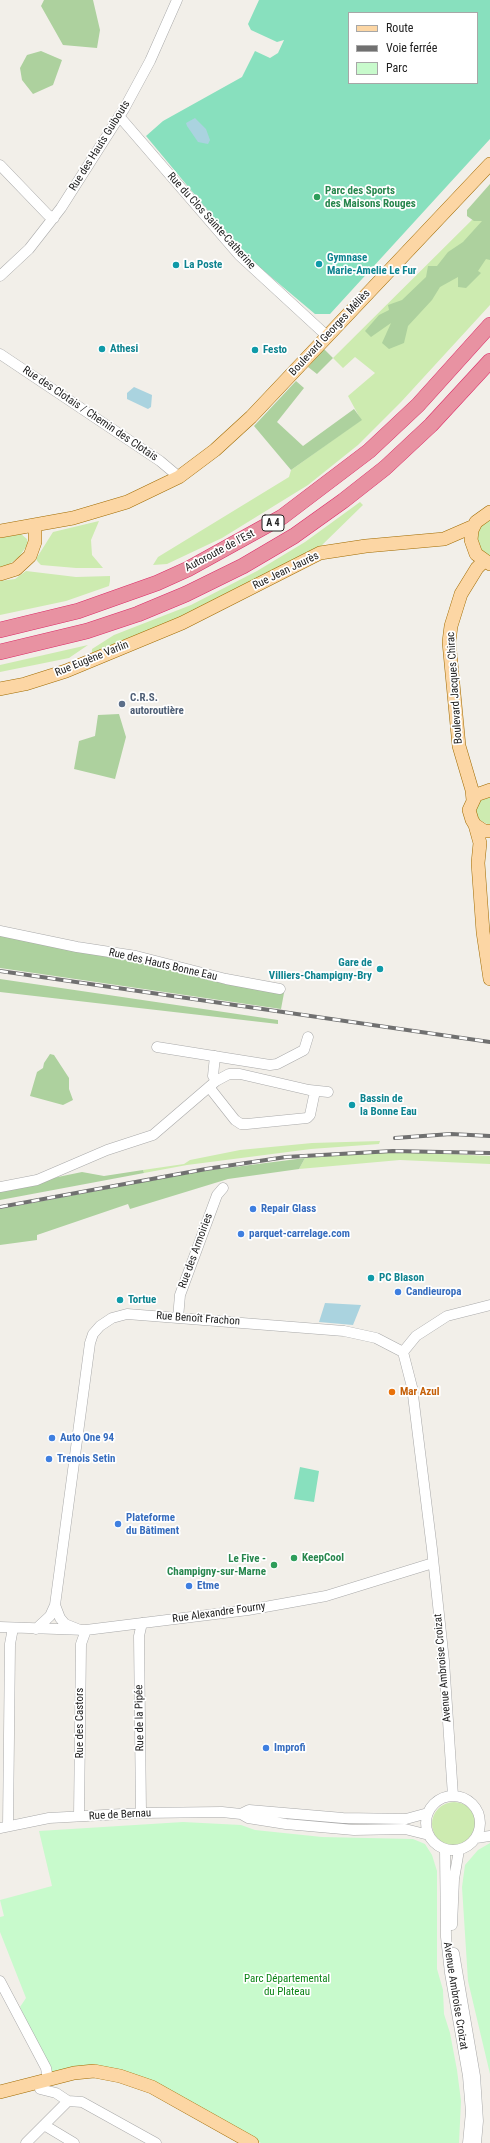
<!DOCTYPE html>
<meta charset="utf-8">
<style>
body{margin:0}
#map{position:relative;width:490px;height:2143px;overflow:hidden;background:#f2efe9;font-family:"Roboto Condensed",sans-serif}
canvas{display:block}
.legend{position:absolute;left:348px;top:12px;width:130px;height:72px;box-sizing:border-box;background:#fff;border:1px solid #a7a7a7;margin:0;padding:5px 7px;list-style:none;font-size:12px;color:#222}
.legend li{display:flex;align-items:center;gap:8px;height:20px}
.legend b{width:20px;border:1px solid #a7a7a7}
</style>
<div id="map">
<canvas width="490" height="2143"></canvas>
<ul class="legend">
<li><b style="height:5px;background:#fcd6a4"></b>Route</li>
<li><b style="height:5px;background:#707070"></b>Voie ferrée</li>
<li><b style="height:11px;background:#c8facc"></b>Parc</li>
</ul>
</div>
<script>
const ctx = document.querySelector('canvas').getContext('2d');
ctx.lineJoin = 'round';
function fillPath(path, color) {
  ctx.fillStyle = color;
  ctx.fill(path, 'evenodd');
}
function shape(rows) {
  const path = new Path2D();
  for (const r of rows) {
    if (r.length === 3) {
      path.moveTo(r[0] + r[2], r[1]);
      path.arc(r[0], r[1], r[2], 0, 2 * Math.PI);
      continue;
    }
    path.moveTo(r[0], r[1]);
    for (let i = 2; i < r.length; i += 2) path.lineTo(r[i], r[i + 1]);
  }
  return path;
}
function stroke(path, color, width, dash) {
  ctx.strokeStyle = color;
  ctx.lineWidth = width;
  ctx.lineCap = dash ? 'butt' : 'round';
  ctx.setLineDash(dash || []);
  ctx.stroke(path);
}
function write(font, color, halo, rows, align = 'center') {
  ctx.font = font + ' "Roboto Condensed",sans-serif';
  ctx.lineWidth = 3.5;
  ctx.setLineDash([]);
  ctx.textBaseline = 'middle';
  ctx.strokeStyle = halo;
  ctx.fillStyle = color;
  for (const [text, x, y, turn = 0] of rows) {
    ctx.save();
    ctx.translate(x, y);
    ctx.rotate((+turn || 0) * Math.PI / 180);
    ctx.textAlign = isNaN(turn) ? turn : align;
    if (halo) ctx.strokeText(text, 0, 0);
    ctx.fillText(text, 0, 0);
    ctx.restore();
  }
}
fillPath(shape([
 [490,202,490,305,401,402,358,445,308,485,222,538,167,564,153,565,158,557,289,477,291,470,361,420,348,396,375,373,355,357,343,368,333,358],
 [360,502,363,505,319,548,178,618,92,655,92,649,114,635,191,605,257,571,305,542],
 [490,516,490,558,478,546,477,532,479,526],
 [99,521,91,540,92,555,103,568,76,568,41,565,38,562,36,559,53,532],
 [21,534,27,539,28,544,19,557,7,566,0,567,0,538],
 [26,571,76,577,110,576,110,581,109,586,66,601,0,615,0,581,15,579],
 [88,645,69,658,0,672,0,665],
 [490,794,490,825,489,825,478,819,475,807,478,801],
 [380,1141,379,1144,311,1149,187,1165,144,1173,143,1170,184,1164,190,1160,240,1150,312,1143],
 [385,1151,490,1156,490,1164,400,1160,299,1169,305,1158],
 [454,1824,22]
]), '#cdebb0');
fillPath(shape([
 [44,0,93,0,100,30,97,48,63,45,41,6],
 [41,51,62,60,53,85,33,94,22,80,20,68,27,55],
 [490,184,490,260,486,259,478,271,481,273,466,288,458,287,458,277,440,287,432,300,408,326,404,343,389,349,382,343,391,323,371,337,365,331,379,315,389,310,388,305,402,300,426,277,428,266,437,266,448,252,463,242,482,221,474,221,467,216,467,210],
 [324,349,333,358,317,374,308,367],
 [296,381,304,388,277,422,303,446,354,409,362,420,291,470,254,426],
 [119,714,126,737,115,779,74,769,79,741,95,736,98,715],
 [0,931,141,957,284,993,281,1009,0,968],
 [0,979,278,1020,278,1024,0,992],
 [50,1054,54,1055,69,1078,69,1089,73,1100,63,1105,30,1096,37,1072,43,1068,44,1063],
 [305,1158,299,1169,228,1179,130,1209,128,1204,37,1235,37,1240,0,1245,0,1209,203,1171],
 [143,1170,144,1173,0,1200,0,1189,82,1172,104,1176]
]), '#add19e');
fillPath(shape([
 [183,1822,241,1825,255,1830,322,1837,413,1839,425,1844,432,1855,437,1871,437,1969,443,1990,444,2014,450,2033,457,2070,461,2101,459,2143,261,2143,116,2068,97,2068,51,2073,20,2007,26,1998,0,1932,0,1917,4,1916,0,1900,52,1886,39,1831],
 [490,1843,490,2074,468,1981,462,1887,465,1865,478,1850]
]), '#c8facc');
fillPath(shape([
 [259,0,490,0,490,139,330,314,315,314,245,255,146,136,163,121,242,77,255,51,270,58,278,53,284,40,277,42,251,30,248,24],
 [349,13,477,13,477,83,349,83],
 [300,1467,319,1471,314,1502,294,1499]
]), '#88e0be');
fillPath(shape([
 [195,118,206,129,210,140,208,144,198,142,187,126,186,123],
 [134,387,152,395,151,407,148,409,127,399,127,393],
 [325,1303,361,1305,353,1325,319,1322]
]), '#aad3df');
const minor = shape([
 [119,116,239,255,327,336],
 [0,165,48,215,54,218],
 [0,276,29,249,61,208,124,109,150,61,177,0],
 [0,354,160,461,179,477],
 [0,931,77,947,136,956,226,979,280,989],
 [157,1047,270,1065,277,1064,304,1050,308,1037],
 [215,1056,213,1076,216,1081],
 [209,1087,235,1120,241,1124,247,1124,307,1118,310,1115,315,1091],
 [0,1187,37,1180,107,1150,153,1135,216,1081,229,1074,240,1074,309,1090,328,1092],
 [178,1318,180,1295,217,1195,223,1188],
 [403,1352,412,1387,432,1549,444,1661,453,1796],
 [403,1352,416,1336,447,1316,490,1305],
 [0,1627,86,1630,248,1610,326,1596,433,1563],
 [36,1629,50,1616,55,1605],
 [80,1630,65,1624,60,1618,55,1605,90,1343,93,1334,100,1326,112,1318,127,1314,344,1331,376,1338,403,1352],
 [453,1823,27],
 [141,1813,139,1636,142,1623],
 [241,1814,249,1810,343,1818,406,1819,428,1813],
 [79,1816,81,1644,86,1630],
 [8,1826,10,1644,13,1628],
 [0,1828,49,1818,141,1813,222,1812,241,1814,248,1818,286,1824,354,1830,405,1829,429,1835],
 [476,1838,490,1836],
 [445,1849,446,1937,450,1973,468,2076,471,2112,468,2143],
 [452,1925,454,1879,459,1850],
 [454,1953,475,2076,478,2121,476,2143],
 [0,1981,46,2068,48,2079],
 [40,2089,56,2093,68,2101,82,2102,156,2143],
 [44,2125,74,2143],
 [26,2143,68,2101]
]);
const major = shape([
 [490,512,476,522,472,530,471,540,476,554,490,564],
 [0,531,73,518,127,502,179,477,215,450,251,417,490,164],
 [0,574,16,569,30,556,35,542,35,525],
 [0,689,25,684,66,671,182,623,320,553,366,546,444,539,474,526],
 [490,790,476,795,469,810,472,820,475,825,484,831,490,831],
 [473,800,472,790,459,746,449,642,451,626,461,594,477,568,484,561],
 [475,825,480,843,478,863,483,932,490,979],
 [0,2092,74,2073,94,2071,120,2076,152,2087,252,2143]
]);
const highway = shape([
 [0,630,78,611,157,583,188,569,282,517,369,451,418,405,490,325],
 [0,652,87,631,138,614,186,594,243,566,294,536,343,501,385,468,431,425,490,361]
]);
stroke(minor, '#a9a9a9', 11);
stroke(major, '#a06b00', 14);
stroke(highway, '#dc2a67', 16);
stroke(minor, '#fff', 10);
stroke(major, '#fcd6a4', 13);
stroke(highway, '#e892a2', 15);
const rail = shape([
 [0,971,490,1042],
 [395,1138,451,1134,490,1136],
 [0,1207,206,1169,286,1157,393,1151,490,1153]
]);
stroke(rail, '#707070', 4);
stroke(rail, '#fff', 2.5, [8]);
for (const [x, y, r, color] of [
 [317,197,4,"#2e9e5b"],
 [319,264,4,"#0f9aa8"],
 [176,265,4,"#0f9aa8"],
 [102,349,4,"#0f9aa8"],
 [255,350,4,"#0f9aa8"],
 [122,704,4,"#5c6f8a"],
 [380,969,4,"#0f9aa8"],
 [352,1105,4,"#0f9aa8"],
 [253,1209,4,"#3f7fe0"],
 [241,1234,4,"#3f7fe0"],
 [371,1278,4,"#0f9aa8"],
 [398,1292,4,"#3f7fe0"],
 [120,1300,4,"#0f9aa8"],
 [392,1392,4,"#e8710a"],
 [52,1438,4,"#3f7fe0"],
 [49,1459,4,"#3f7fe0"],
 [118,1524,4,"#3f7fe0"],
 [294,1558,4,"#2e9e5b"],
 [274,1565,4,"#2e9e5b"],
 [189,1586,4,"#3f7fe0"],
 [266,1748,4,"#3f7fe0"]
]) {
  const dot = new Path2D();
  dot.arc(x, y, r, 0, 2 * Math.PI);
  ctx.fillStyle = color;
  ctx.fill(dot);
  stroke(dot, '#fff', 1.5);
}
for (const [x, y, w] of [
 [273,523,22]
]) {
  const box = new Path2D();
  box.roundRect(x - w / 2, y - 8, w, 16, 3);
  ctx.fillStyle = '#fff';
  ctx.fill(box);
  stroke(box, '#222', 1);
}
write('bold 10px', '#222', null, [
 ["A 4",273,523]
]);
write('11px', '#222', '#fff', [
 ["Rue des Hauts Guibouts",100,146,-58],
 ["Rue du Clos Sainte-Catherine",211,221,48],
 ["Boulevard Georges Méliès",330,333,-47],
 ["Rue des Clotais / Chemin des Clotais",90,414,34],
 ["Autoroute de l’Est",220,551,-28],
 ["Rue Jean Jaurès",286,571,-26],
 ["Rue Eugène Varlin",92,659,-22],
 ["Boulevard Jacques Chirac",455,688,-94],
 ["Rue des Hauts Bonne Eau",163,965,13],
 ["Rue des Armoiries",196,1251,-70],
 ["Rue Benoît Frachon",198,1319,4],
 ["Rue Alexandre Fourny",219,1613,-8],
 ["Avenue Ambroise Croizat",443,1668,-95],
 ["Rue de la Pipée",140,1718,-91],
 ["Rue des Castors",80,1723,-90],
 ["Rue de Bernau",120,1815,-3],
 ["Avenue Ambroise Croizat",455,1996,81]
]);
write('bold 11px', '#27864d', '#fff', [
 ["Parc des Sports",325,191],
 ["des Maisons Rouges",325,204],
 ["KeepCool",302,1558],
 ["Le Five -",266,1559,"right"],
 ["Champigny-sur-Marne",266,1572,"right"]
], 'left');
write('bold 11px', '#0d838f', '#fff', [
 ["Gymnase",327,258],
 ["Marie-Amelie Le Fur",327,271],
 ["La Poste",184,265],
 ["Athesi",110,349],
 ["Festo",263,350],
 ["Gare de",372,963,"right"],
 ["Villiers-Champigny-Bry",372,976,"right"],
 ["Bassin de",360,1099],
 ["la Bonne Eau",360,1112],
 ["PC Blason",379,1278],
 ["Tortue",128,1300]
], 'left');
write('bold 11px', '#4e5e75', '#fff', [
 ["C.R.S.",130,698],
 ["autoroutière",130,711]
], 'left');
write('bold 11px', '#366cbe', '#fff', [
 ["Repair Glass",261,1209],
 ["parquet-carrelage.com",249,1234],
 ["Candieuropa",406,1292],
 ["Auto One 94",60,1438],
 ["Trenois Setin",57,1459],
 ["Plateforme",126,1518],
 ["du Bâtiment",126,1531],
 ["Etme",197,1586],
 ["Improfi",274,1748]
], 'left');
write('bold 11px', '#c56008', '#fff', [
 ["Mar Azul",400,1392]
], 'left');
write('11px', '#0c8416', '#fff', [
 ["Parc Départemental",287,1979],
 ["du Plateau",287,1992]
]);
</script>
